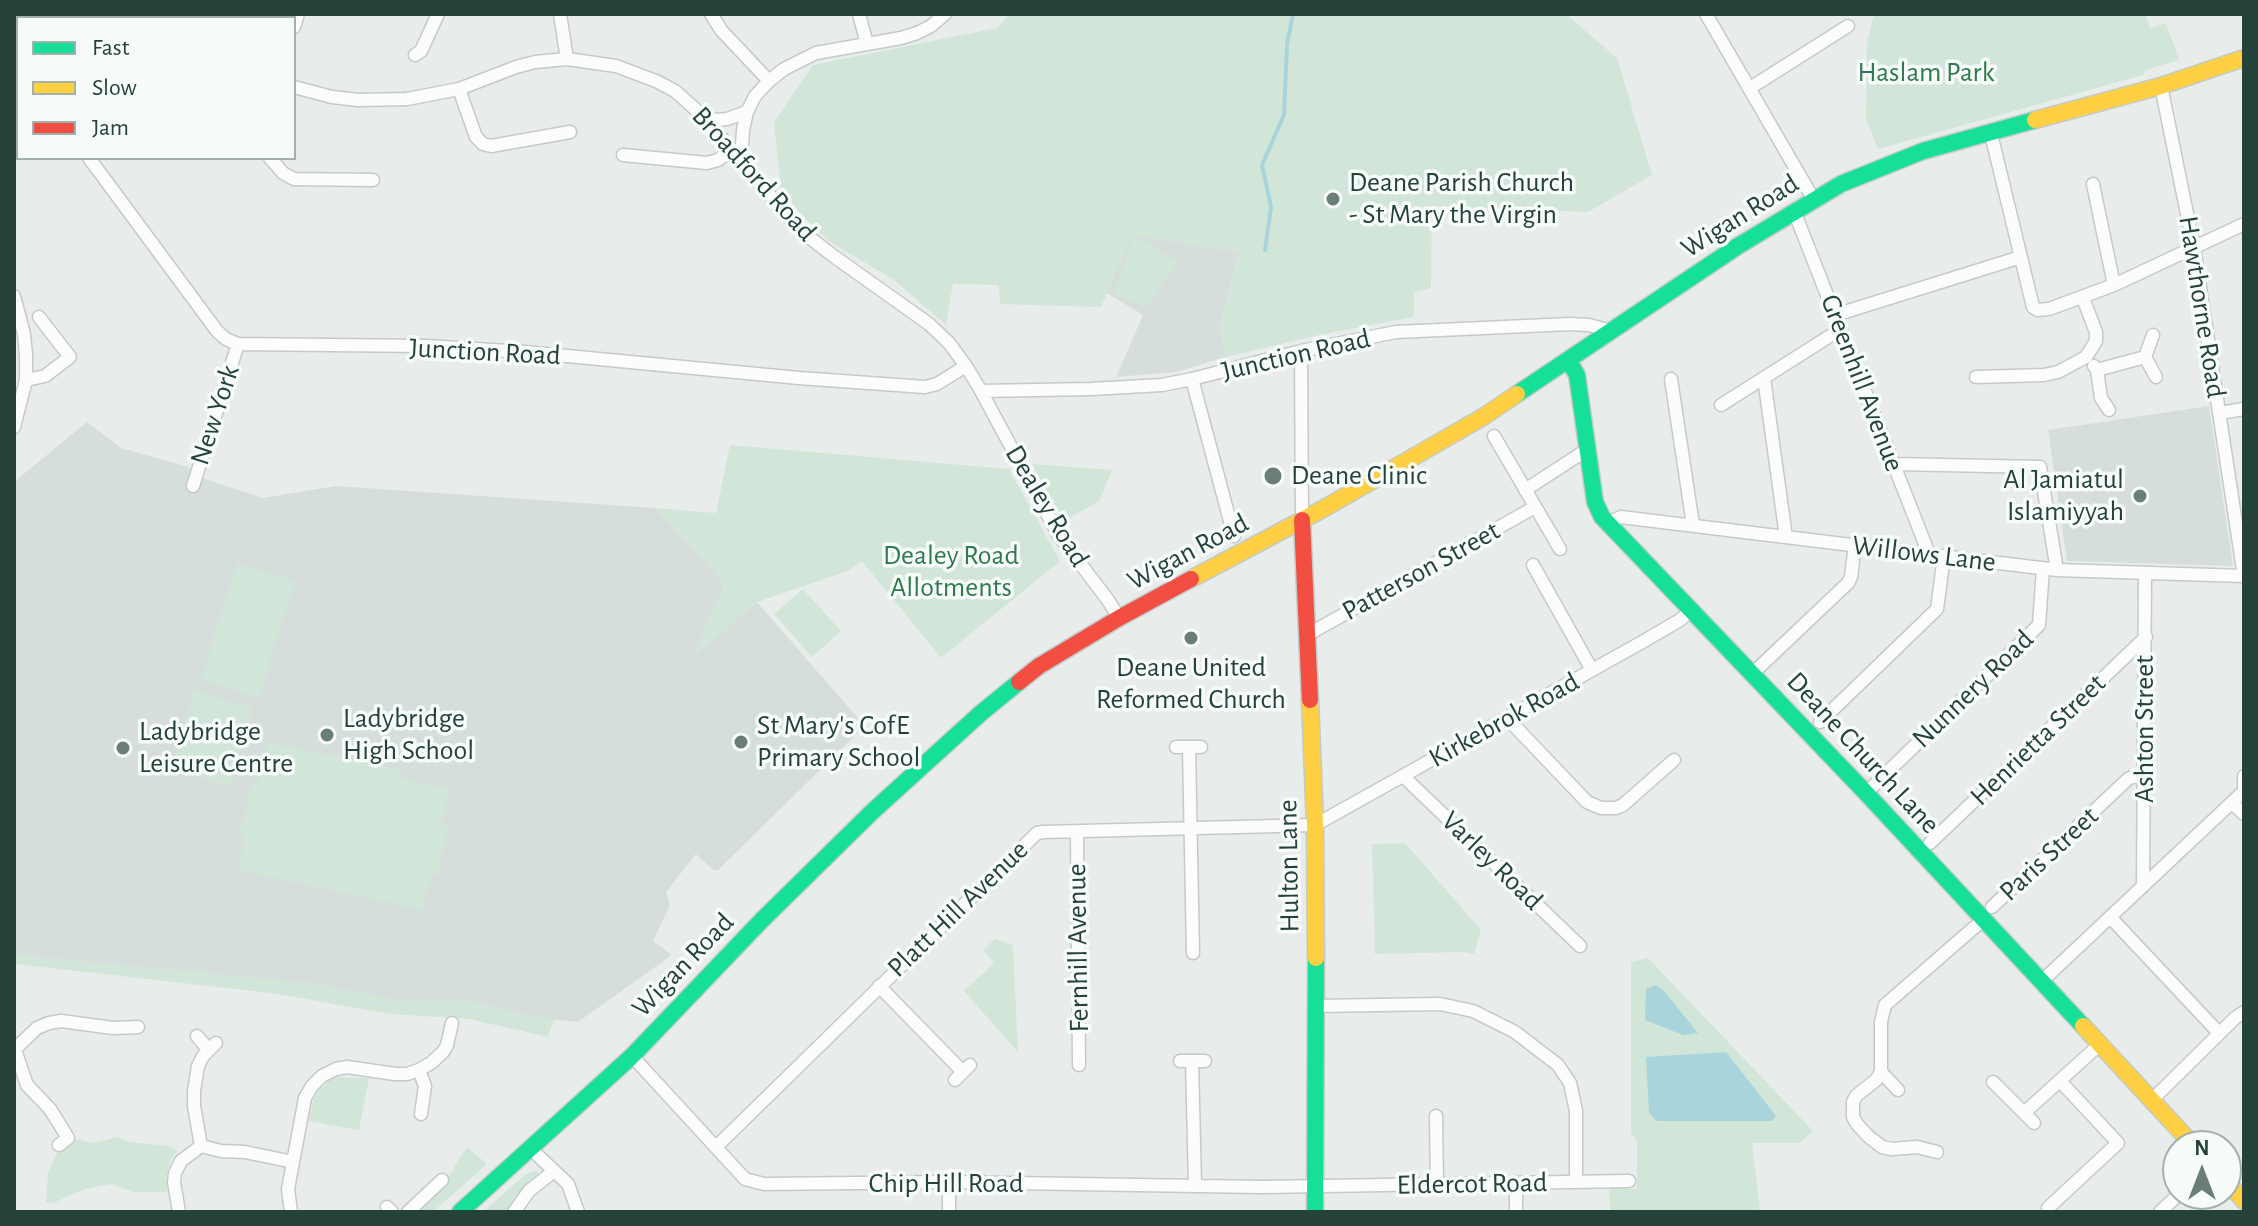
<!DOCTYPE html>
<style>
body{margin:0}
#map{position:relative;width:2258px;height:1226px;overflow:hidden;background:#e8edeb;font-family:"Alegreya Sans",sans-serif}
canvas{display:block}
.frame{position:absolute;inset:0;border:16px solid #24423a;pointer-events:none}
.legend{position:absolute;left:16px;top:16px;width:280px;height:144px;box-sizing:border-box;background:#f7fbf9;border:2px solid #a3b1ad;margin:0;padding:10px 14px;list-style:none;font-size:24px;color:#24423a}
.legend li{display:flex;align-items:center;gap:16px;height:40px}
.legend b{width:40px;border:2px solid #a3b1ad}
.north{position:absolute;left:2162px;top:1130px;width:80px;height:80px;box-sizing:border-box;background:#f7fbf9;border:2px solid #a3b1ad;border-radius:50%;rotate:0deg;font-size:22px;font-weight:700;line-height:32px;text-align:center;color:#24423a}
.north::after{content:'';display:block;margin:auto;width:28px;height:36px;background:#697e78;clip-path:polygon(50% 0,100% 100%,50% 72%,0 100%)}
</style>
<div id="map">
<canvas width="2258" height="1226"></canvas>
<div class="frame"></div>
<ul class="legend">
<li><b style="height:10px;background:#16e098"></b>Fast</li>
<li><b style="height:10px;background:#ffcf43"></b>Slow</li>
<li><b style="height:10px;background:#f24e42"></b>Jam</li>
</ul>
<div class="north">N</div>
</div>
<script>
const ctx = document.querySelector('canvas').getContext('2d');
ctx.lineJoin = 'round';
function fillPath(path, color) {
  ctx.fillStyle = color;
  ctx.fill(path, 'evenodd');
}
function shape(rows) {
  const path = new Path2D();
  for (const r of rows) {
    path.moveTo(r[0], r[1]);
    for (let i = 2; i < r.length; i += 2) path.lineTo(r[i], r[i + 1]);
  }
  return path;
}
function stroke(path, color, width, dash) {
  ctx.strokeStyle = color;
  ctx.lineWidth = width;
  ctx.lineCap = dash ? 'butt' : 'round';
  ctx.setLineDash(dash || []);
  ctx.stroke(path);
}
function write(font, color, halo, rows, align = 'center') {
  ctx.font = font + ' "Alegreya Sans",sans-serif';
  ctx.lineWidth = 7;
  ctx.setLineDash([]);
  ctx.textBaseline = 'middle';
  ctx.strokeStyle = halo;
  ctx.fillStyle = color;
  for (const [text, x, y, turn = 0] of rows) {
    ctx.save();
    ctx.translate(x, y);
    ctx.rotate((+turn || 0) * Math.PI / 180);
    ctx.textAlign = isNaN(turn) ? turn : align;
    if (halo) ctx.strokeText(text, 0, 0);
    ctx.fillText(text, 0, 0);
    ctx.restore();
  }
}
fillPath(shape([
 [1132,234,1239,252,1220,328,1226,357,1176,372,1116,377,1143,315,1107,293],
 [2209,406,2233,566,2067,561,2048,430],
 [87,422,121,448,188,467,205,479,263,498,336,486,655,508,725,583,694,655,757,602,865,726,718,870,713,870,696,854,666,892,670,905,653,941,672,955,578,1022,531,1017,470,1001,397,1001,313,984,14,955,14,482]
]), '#d6dedb');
fillPath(shape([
 [1010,14,1566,14,1617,58,1652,175,1588,212,1432,206,1431,288,1414,292,1414,317,1319,335,1226,357,1220,328,1239,252,1133,234,1101,307,1000,304,999,285,953,284,946,325,894,280,830,242,803,216,781,189,774,122,813,65,997,28],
 [1874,14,2145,14,2150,28,2166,23,2179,60,2145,70,2143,75,1878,149,1866,119,1867,43],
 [1134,238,1153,245,1178,263,1145,308,1114,292],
 [730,445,1009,469,1060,561,941,658,862,561,848,571,757,602,693,657,725,583,655,508,716,513],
 [1032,464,1112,470,1099,501,1064,521],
 [237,563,295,581,259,698,201,680],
 [803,589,841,631,812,657,774,614],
 [194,690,253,708,230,786,171,769],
 [267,742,400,770,398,778,449,789,442,824,448,825,437,876,431,876,423,910,238,870,245,836,240,834,252,781,258,782],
 [1405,843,1481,930,1474,954,1464,952,1375,954,1372,844],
 [995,939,1013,945,1018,1052,964,991,993,964,993,961,983,950],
 [14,955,313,984,397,1001,470,1001,531,1017,554,1019,548,1037,469,1019,391,1014,271,993,14,964],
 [1648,958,1813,1131,1799,1143,1752,1143,1760,1212,1610,1212,1609,1189,1637,1189,1637,1141,1631,1134,1631,962],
 [339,1077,369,1078,359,1130,309,1121,314,1099,318,1092,330,1080],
 [118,1137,130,1142,169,1146,178,1151,171,1159,168,1169,166,1179,168,1192,133,1192,111,1184,85,1189,53,1203,46,1202,48,1172,58,1151,77,1139,92,1143],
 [467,1147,487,1164,433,1212,413,1212,447,1179],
 [533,1171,538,1171,538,1178,527,1185,506,1212,483,1212,526,1174]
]), '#d1e6d8');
fillPath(shape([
 [1656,985,1664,991,1698,1033,1683,1035,1645,1020,1646,989],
 [1726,1052,1776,1116,1771,1121,1657,1121,1649,1113,1646,1057]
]), '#a9d4db');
stroke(shape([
 [1265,250,1271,207,1262,165,1284,115,1287,44,1293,14]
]), '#a9d4db', 4);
const street = shape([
 [124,14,130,18],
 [560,14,567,59],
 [711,14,721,30,769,81],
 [859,14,867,44],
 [1706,14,1814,200],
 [142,18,144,14],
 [294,27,298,14],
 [415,55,421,51,438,14],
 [17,60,18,61],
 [2161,86,2194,248,2244,576],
 [294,87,332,97,358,100,407,99,459,89,516,67,535,62,567,59,616,66,656,81,675,91,704,117,790,219,809,237,832,255,929,324,949,343,966,366,981,391,1059,536,1108,600,1119,618],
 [1750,88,1848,26],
 [459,89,476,137,483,144,491,146,570,132],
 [704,117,718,120,727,119,747,112],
 [1991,134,2033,307,2038,310,2049,309,2114,285,2244,224],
 [14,152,18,146],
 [623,155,707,163,718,160,732,149],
 [89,158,217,331,226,339,238,344,426,346,525,352,799,378,925,387,937,384,966,366],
 [270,158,283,173,294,179,373,180],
 [741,160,743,130,747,112,755,96,769,81,784,69,816,53,901,38,917,33,931,26,945,14],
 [2093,184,2114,285],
 [1794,211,1929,554],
 [14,296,24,334,26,355,26,380,14,427],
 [1835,315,2021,257],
 [1301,351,1302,520],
 [2145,357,2156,377],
 [2094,366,2097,370,2101,398,2109,410],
 [2097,370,2145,357,2153,335],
 [1976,377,2044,375,2058,372,2086,357,2096,341,2096,332,2083,298],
 [1764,378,1786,537],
 [1192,379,1234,536],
 [1671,379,1693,525],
 [26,380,45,376,70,357,39,317],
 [981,391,1091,389,1162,385,1192,379,1301,351,1396,332,1570,324,1589,325,1612,331],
 [1721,405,1841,329],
 [2220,413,2244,409],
 [1494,436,1560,549],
 [1894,464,2040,467,2057,570],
 [193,486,238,344],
 [1525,490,1588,449],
 [1608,523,1621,517,2057,570,2244,576],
 [1533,565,1592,670],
 [1307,635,1535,507],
 [1752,674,1848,583,1851,577,1855,545],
 [1507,718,1587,802,1601,808,1616,808,1623,805,1674,760],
 [1820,722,1937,609,1944,556],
 [1176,747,1201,747],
 [1189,747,1193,953],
 [1403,776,1580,946],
 [1866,793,2039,625,2043,568],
 [2232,803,2244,814],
 [1077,832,1079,1065],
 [1930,843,2146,637],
 [2143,886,2145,573],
 [1992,907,2128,779,2132,777,2145,776],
 [2110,917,2219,1033],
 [2041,982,2244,791,2244,776],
 [879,986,963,1072],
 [1317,1006,1440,1004,1473,1011,1515,1032,1558,1065,1570,1083,1576,1111,1576,1182],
 [197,1036,208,1049],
 [14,1050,37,1028,49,1023,61,1021,113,1028,138,1027],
 [15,1050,27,1085,50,1109,68,1138,59,1145],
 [632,1056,745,1179,764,1184,949,1182,1262,1187,1629,1181],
 [1180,1061,1205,1061],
 [1192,1061,1195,1186],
 [419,1070,425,1086,421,1114],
 [1881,1072,1898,1090],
 [955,1080,970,1065],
 [1993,1082,2034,1123],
 [2152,1100,2235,1018,2244,1012],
 [2024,1113,2099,1045],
 [1436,1116,1437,1185],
 [201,1146,194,1106,194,1091,198,1066,203,1056,216,1043],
 [716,1147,1037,833,1043,832,1315,825,1644,641,1680,620,1691,610],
 [531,1149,568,1184,578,1212],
 [1937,1152,1917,1147,1892,1149,1882,1147,1868,1136,1857,1124,1853,1117,1853,1102,1856,1096,1876,1080,1881,1072,1881,1022,1885,1005,1984,919],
 [949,1182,949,1212],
 [387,1207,392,1212],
 [2048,1208,2118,1143,2060,1081],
 [179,1212,174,1182,175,1173,181,1161,201,1146,221,1151,245,1152,293,1162],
 [291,1212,288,1189,305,1098,312,1086,322,1076,336,1069,347,1067,395,1074,407,1074,419,1070,431,1063,443,1052,447,1045,452,1023],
 [408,1212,442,1180],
 [514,1212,529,1191,554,1171],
 [1516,1212,1516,1184],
 [2160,1212,2179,1194]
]);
const fast = shape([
 [1568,360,1577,375,1595,502,1602,517,1866,793,2083,1026],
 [1517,394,1738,246,1841,184,1923,151,2035,120],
 [460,1212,632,1056,762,920,873,811,981,713,1019,682],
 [1315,1212,1316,958]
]);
const slow = shape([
 [2035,120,2161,86,2244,58],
 [1191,579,1321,510,1483,417,1517,394],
 [1310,700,1315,825,1316,958],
 [2083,1026,2194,1146],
 [2226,1181,2244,1201]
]);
const jam = shape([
 [1302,520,1310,700],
 [1019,682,1039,666,1119,618,1191,579]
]);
stroke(street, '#c5cac8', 15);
stroke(fast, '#c3cbc8', 19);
stroke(slow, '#c3cbc8', 19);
stroke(jam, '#c3cbc8', 19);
stroke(street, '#fcfcfc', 12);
stroke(fast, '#16e098', 16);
stroke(slow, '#ffcf43', 16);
stroke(jam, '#f24e42', 16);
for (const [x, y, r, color] of [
 [1333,199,8,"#697e78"],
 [1273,476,10,"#697e78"],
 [2140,496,8,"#697e78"],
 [1191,638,8,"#697e78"],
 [327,735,8,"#697e78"],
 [741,742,8,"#697e78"],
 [123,748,8,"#697e78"]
]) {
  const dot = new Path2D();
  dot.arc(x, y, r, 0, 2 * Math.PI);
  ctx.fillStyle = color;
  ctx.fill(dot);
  stroke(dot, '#f7fbf9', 3);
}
write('28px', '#2d7a4b', '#f7fbf9', [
 ["Haslam Park",1926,73],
 ["Dealey Road",951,556],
 ["Allotments",951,588]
]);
write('28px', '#24423a', '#f7fbf9', [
 ["Broadford Road",754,174,48],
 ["Wigan Road",1740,216,-32],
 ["Hawthorne Road",2202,307,81],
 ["Junction Road",485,352,3],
 ["Junction Road",1296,355,-13],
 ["Greenhill Avenue",1862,383,69],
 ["New York",215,415,-72],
 ["Dealey Road",1047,506,59],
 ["Wigan Road",1188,552,-28],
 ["Willows Lane",1924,554,7],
 ["Patterson Street",1421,571,-29],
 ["Nunnery Road",1973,689,-44],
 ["Kirkebrok Road",1504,720,-29],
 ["Ashton Street",2145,729,-90],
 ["Henrietta Street",2038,740,-44],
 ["Deane Church Lane",1863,753,47],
 ["Paris Street",2049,854,-43],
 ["Varley Road",1492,861,44],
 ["Hulton Lane",1289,866,-91],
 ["Platt Hill Avenue",958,909,-44],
 ["Fernhill Avenue",1078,948,-91],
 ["Wigan Road",683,965,-46],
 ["Chip Hill Road",946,1184],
 ["Eldercot Road",1472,1184,-1]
]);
write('28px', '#24423a', '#f7fbf9', [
 ["Deane Parish Church",1349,183],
 ["- St Mary the Virgin",1349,215],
 ["Deane Clinic",1291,476],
 ["Al Jamiatul",2124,480,"right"],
 ["Islamiyyah",2124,512,"right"],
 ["Deane United",1191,668,"center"],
 ["Reformed Church",1191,700,"center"],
 ["Ladybridge",343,719],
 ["High School",343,751],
 ["St Mary's CofE",757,726],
 ["Primary School",757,758],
 ["Ladybridge",139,732],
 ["Leisure Centre",139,764]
], 'left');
</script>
